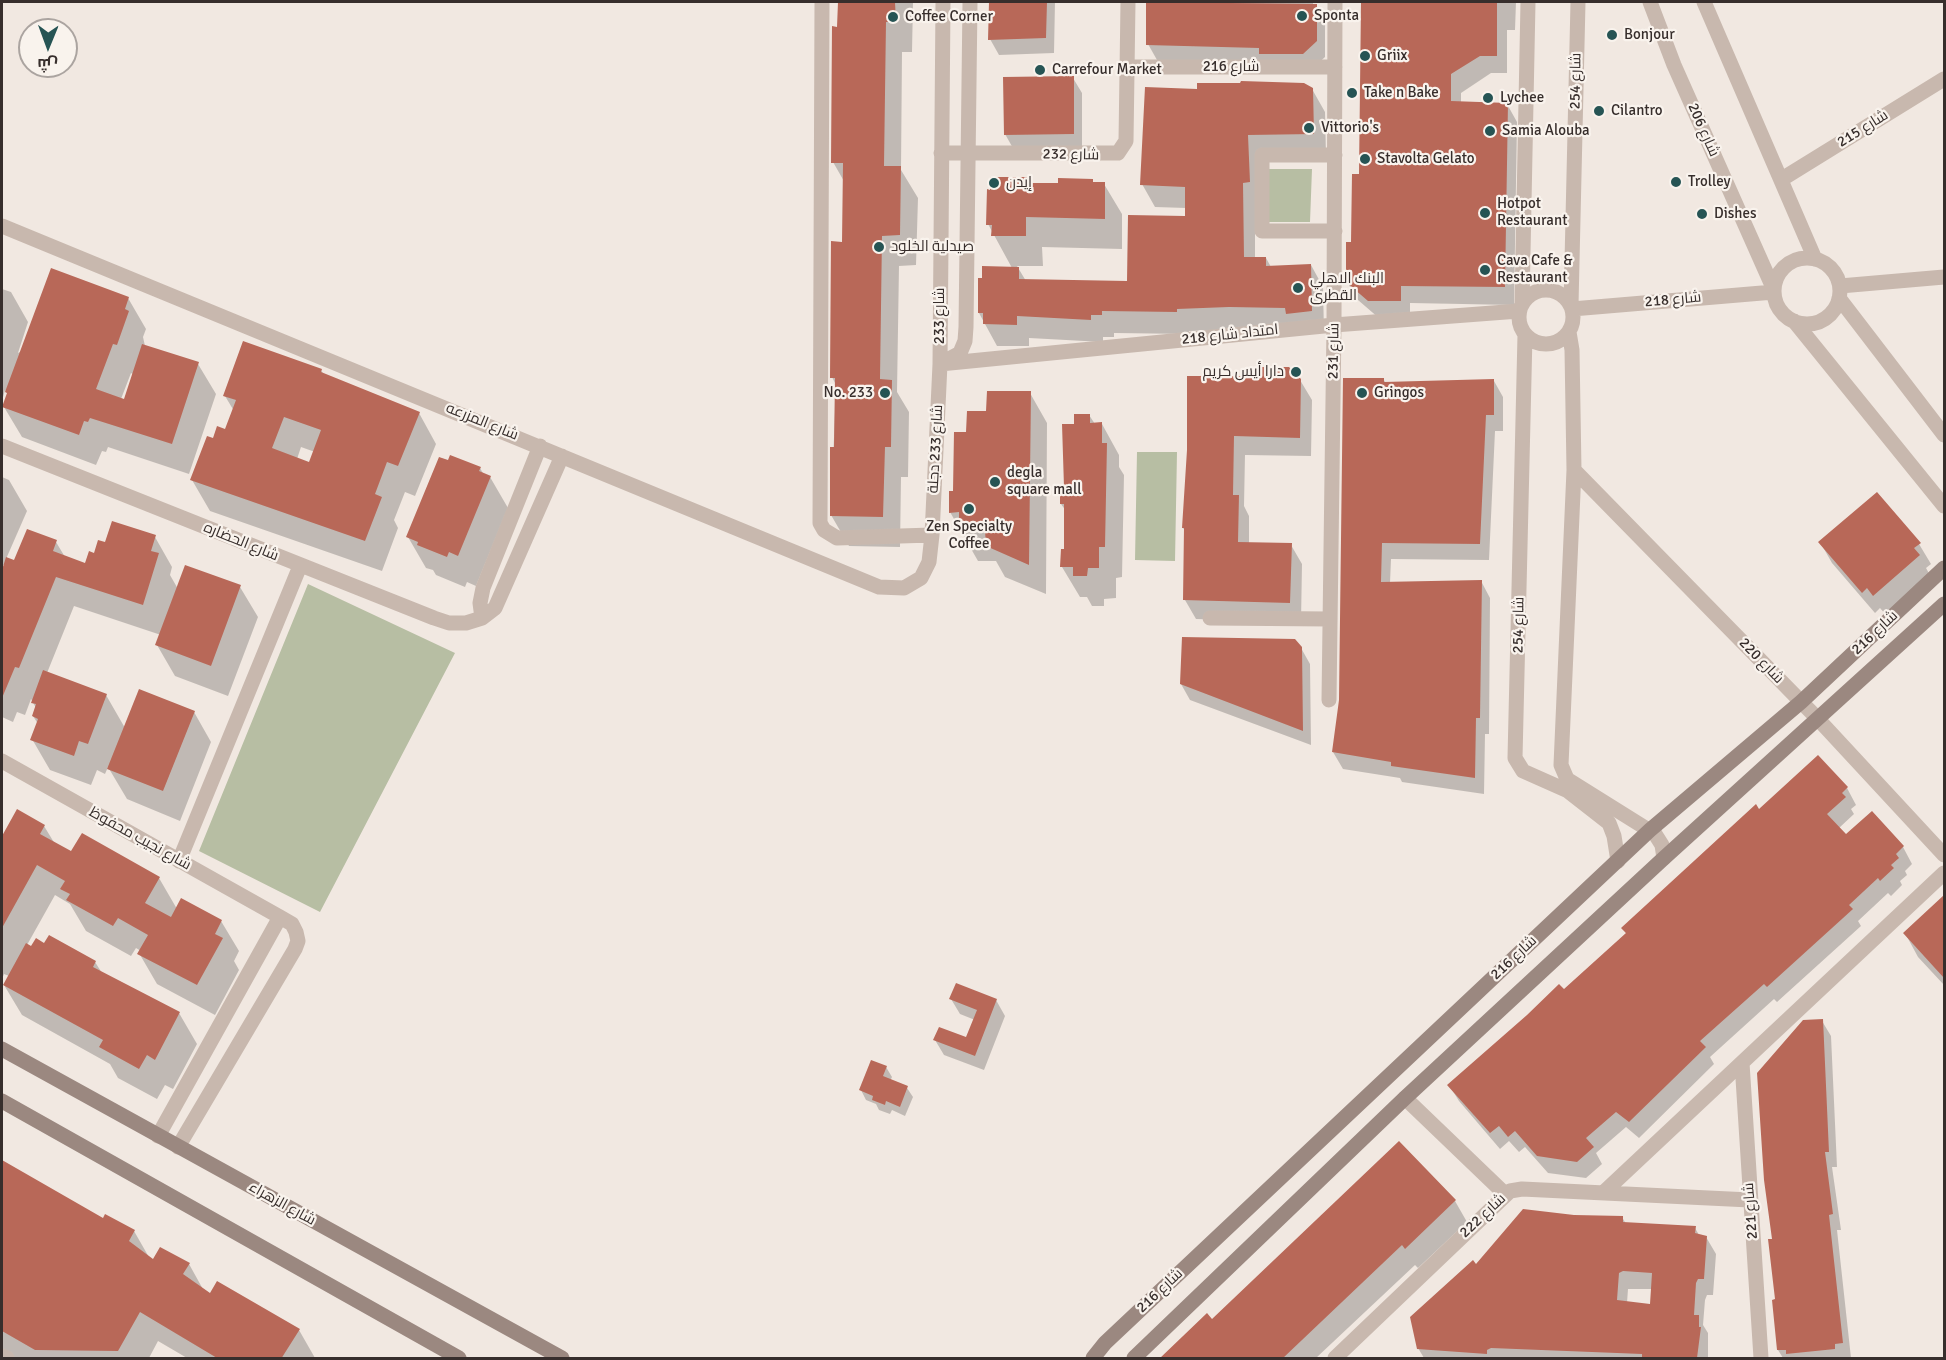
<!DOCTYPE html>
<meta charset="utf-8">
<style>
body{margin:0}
#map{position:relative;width:1946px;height:1360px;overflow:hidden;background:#f1e8e1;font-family:Signika,Cairo,sans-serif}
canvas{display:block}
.frame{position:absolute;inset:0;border:3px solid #372e2c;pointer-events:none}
.north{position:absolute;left:18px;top:18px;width:60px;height:60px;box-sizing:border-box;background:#f9f3ed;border:2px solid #aba4a0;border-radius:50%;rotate:181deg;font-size:16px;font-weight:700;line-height:24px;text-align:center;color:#372e2c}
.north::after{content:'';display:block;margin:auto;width:21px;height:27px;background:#265454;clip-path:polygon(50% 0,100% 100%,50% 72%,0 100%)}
</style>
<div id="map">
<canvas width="1946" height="1360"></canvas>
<div class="frame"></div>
<div class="north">ش</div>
</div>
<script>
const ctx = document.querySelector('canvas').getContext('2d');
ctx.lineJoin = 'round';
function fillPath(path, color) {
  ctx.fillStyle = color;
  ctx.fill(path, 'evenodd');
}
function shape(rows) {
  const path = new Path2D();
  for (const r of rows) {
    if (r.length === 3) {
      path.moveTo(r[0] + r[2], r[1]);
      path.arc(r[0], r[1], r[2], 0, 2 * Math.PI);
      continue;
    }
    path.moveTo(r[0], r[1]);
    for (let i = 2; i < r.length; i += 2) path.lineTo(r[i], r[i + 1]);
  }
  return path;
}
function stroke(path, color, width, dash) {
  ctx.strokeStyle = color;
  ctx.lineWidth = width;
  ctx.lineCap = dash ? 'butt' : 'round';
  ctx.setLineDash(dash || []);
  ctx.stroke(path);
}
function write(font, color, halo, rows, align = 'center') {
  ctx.font = font + ' Signika,Cairo,sans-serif';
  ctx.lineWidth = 4.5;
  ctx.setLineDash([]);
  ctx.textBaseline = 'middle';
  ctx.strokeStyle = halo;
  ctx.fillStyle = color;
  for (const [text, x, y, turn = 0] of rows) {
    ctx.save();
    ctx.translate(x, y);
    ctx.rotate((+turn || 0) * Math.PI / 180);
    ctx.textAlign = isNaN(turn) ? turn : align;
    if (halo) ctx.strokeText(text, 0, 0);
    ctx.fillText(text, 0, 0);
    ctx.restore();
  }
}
fillPath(shape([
 [1266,169,1312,169,1310,222,1266,222],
 [1137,452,1177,452,1175,561,1135,560],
 [308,584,455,653,320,912,199,851]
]), '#b7bea3');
fillPath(shape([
 [839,2,913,2,912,52,902,52,901,170,918,198,916,265,899,266,897,392,909,412,908,477,901,477,900,547,849,546,831,515,836,385,832,377,843,243,845,183,833,162],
 [991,2,1055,2,1054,53,999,55,990,39],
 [1148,2,1313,2,1313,6,1316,6,1325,21,1325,57,1312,69,1157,60,1148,44],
 [1362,2,1516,2,1515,30,1507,30,1507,73,1491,73,1461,93,1461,103,1507,104,1517,122,1514,305,1410,303,1410,319,1380,319,1358,300,1347,282,1360,176],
 [1073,78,1082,93,1082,149,1014,150,1005,134],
 [1312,89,1325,112,1326,156,1260,157,1255,204,1255,258,1266,258,1271,267,1311,265,1323,287,1324,333,1242,329,1189,331,1189,334,1114,333,1114,337,1103,337,1103,342,1029,338,1029,346,997,346,979,313,1012,268,988,224,1026,179,1029,184,1059,185,1092,180,1094,184,1104,184,1122,214,1122,249,1042,247,1043,266,1017,266,1026,281,1128,283,1186,218,1186,208,1155,207,1142,184,1199,91],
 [2,289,11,292,28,322,18,353,128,298,146,329,143,337,145,346,198,364,216,394,189,474,108,447,106,452,102,451,96,465,22,437,4,407,8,395,5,390,2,401],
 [131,373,134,375,125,401,121,399],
 [321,370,324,375,419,413,436,444,415,496,405,492,394,520,398,528,382,571,210,511,192,480,214,440,226,431,234,411,225,396],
 [301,447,315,452,310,464,297,459],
 [1383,379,1386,383,1494,381,1503,397,1503,431,1495,431,1489,560,1391,559,1390,583,1481,581,1490,598,1489,734,1485,734,1484,794,1402,782,1400,778,1343,769,1333,752],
 [1300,380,1312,400,1311,456,1245,455,1244,506,1249,516,1249,544,1291,545,1302,564,1301,622,1196,619,1185,600,1186,532,1183,528,1188,450],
 [1030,393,1047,423,1046,594,1005,577,996,561,978,561,950,512,968,434,988,413],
 [1089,415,1095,424,1102,424,1119,455,1119,467,1124,475,1122,577,1116,578,1116,598,1104,599,1104,606,1092,606,1087,597,1080,597,1062,567,1066,550,1066,511,1061,504,1076,426],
 [480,468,484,475,490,477,508,508,476,586,467,582,465,587,436,575,433,570,426,568,408,537],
 [2,477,9,480,27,511,6,559,15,562,56,542,65,557,86,565,106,544,155,537,172,567,170,575,178,589,240,587,258,617,228,696,175,676,157,645,161,635,74,606,47,673,106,695,125,728,194,712,211,742,180,821,127,799,108,767,105,774,97,770,91,785,50,770,32,739,38,724,33,716,36,708,31,699,25,715,17,712,13,722,2,717,2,574,5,566,2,564],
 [1820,542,1919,544,1931,564,1926,568,1931,577,1886,615,1880,608,1875,613,1832,563],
 [1301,648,1310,664,1311,745,1190,700,1181,684],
 [1847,788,1856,805,1851,809,1854,814,1839,828,1846,837,1872,813,1903,847,1912,864,1905,871,1907,875,1900,881,1902,885,1891,896,1888,893,1858,921,1861,926,1777,1002,1774,999,1710,1057,1714,1064,1639,1138,1626,1127,1596,1153,1602,1164,1586,1178,1548,1173,1525,1147,1519,1152,1509,1141,1500,1149,1459,1101,1449,1085,1564,991,1627,935,1623,928,1759,811],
 [18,811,44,826,55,844,72,853,159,878,177,909,221,921,239,951,234,961,239,970,215,1015,157,984,139,953,141,951,136,948,131,956,86,931,70,904,55,895,27,945,95,962,102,973,179,1013,197,1044,173,1089,165,1085,157,1099,118,1078,110,1064,22,1015,4,985,9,976,4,974,2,979,2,839],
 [1944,897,1944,985,1918,957,1905,933],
 [951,999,996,1000,1005,1016,984,1070,944,1055,935,1040,967,1039,975,1020,960,1014],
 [1822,1021,1831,1036,1837,1167,1832,1167,1841,1230,1837,1230,1851,1358,1783,1358,1778,1350,1774,1240],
 [886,1067,892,1077,890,1081,907,1088,913,1097,905,1116,892,1110,890,1114,879,1110,876,1104,866,1100,861,1090],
 [1399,1144,1455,1201,1467,1222,1418,1268,1415,1265,1316,1358,1161,1358,1212,1321],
 [2,1162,104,1220,134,1231,150,1259,189,1264,204,1291,299,1330,315,1358,187,1358,158,1341,149,1358,14,1358,2,1352],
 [1574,1216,1622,1217,1626,1224,1695,1228,1699,1235,1706,1237,1716,1254,1713,1295,1707,1295,1705,1300,1703,1325,1708,1333,1708,1358,1424,1358,1418,1348,1476,1266],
 [1628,1289,1652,1289,1651,1305,1627,1303]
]), '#0003');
fillPath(shape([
 [838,2,895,2,896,22,886,22,884,166,901,166,900,235,882,236,880,379,892,380,891,447,885,447,883,517,830,516,830,447,834,447,835,378,830,378,831,241,842,242,843,163,831,163,832,26,837,27],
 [989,2,1047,2,1046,38,988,40],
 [1146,2,1317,4,1317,41,1303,54,1259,54,1259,48,1146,45],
 [1361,2,1497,2,1497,56,1480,56,1451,74,1451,101,1508,103,1505,287,1401,286,1401,301,1368,301,1346,282,1346,242,1351,242,1352,174,1359,174],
 [1074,76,1074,134,1004,135,1003,77],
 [1241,81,1304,83,1313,88,1314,134,1248,135,1250,182,1243,183,1244,257,1266,257,1266,266,1311,264,1312,311,1286,314,1285,308,1229,307,1177,309,1177,312,1102,311,1102,315,1091,315,1091,320,1017,316,1017,325,983,324,983,313,978,313,978,278,982,278,982,266,1019,267,1019,279,1127,281,1128,215,1185,216,1185,187,1140,185,1145,87,1197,89,1197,83,1240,83],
 [990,177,1027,177,1027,183,1058,183,1058,178,1093,179,1093,182,1105,182,1105,219,1026,217,1026,236,991,236,992,225,986,225,987,189,990,190],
 [51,268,129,297,125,309,129,311,117,345,113,344,96,389,124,399,142,344,199,362,172,444,90,418,88,422,84,421,79,435,2,407,7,393,5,392],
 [243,341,322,369,321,372,420,412,398,466,387,462,375,494,382,497,365,541,190,480,207,436,213,438,217,426,225,429,236,400,223,396],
 [284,417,321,430,309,462,272,448],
 [1259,367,1289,367,1301,379,1300,438,1234,436,1233,495,1239,495,1238,542,1292,543,1290,603,1183,600,1184,528,1182,528,1187,450,1187,376,1259,376],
 [1343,378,1384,378,1384,382,1494,379,1494,415,1486,415,1480,544,1382,543,1381,582,1482,580,1480,718,1476,718,1475,778,1391,766,1391,762,1332,752,1339,700],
 [987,391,1031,391,1029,565,986,546,985,531,959,531,959,512,949,513,949,491,953,491,954,432,966,432,967,411,986,411],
 [1074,414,1090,414,1090,423,1102,422,1102,443,1107,443,1105,547,1099,547,1099,568,1088,568,1087,576,1073,576,1073,567,1060,567,1061,549,1064,549,1064,504,1060,504,1060,487,1064,487,1062,424,1074,424],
 [450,455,481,467,479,471,491,476,458,556,449,552,447,557,417,545,418,542,406,537,439,457,448,460],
 [1877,492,1921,543,1914,548,1920,555,1873,596,1867,588,1862,593,1818,542],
 [112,521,156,535,151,551,159,553,143,605,56,577,19,668,15,667,2,698,2,570,6,557,14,560,27,529,57,540,53,551,85,563,89,551,94,553,98,540,105,542],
 [185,565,241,585,211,666,155,645],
 [1182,637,1295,639,1302,647,1303,731,1180,684],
 [43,670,107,694,88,744,79,741,74,756,30,740,38,719,32,716,36,704,31,703],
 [139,689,195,711,163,791,107,769],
 [1818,755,1848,787,1842,793,1846,797,1827,814,1846,834,1872,811,1904,846,1896,854,1899,858,1891,865,1894,868,1880,881,1878,878,1849,905,1853,909,1767,987,1764,984,1700,1041,1706,1047,1629,1122,1616,1112,1586,1138,1594,1147,1577,1162,1537,1156,1515,1131,1508,1137,1499,1126,1490,1133,1447,1085,1527,1015,1559,984,1564,989,1626,933,1621,928,1756,804,1759,809],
 [17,809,45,825,40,834,71,851,82,833,160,877,145,903,171,917,181,898,222,920,215,934,223,938,197,985,137,954,148,935,118,918,113,926,66,900,70,894,60,889,65,881,37,865,2,928,2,836],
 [1944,895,1944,978,1903,933],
 [49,935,96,961,93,967,180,1012,155,1060,147,1055,139,1069,99,1047,103,1040,3,985,26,943,31,946,36,938,44,943],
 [956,983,997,999,975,1056,933,1040,939,1027,966,1037,977,1010,949,999],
 [1823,1019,1829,1152,1825,1152,1833,1214,1829,1215,1843,1343,1835,1344,1835,1349,1786,1354,1786,1350,1777,1350,1772,1300,1775,1299,1768,1239,1772,1239,1764,1180,1757,1073,1803,1020],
 [871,1060,887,1066,883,1076,908,1086,900,1107,886,1101,885,1105,872,1100,873,1096,859,1090],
 [1399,1141,1456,1200,1405,1249,1402,1245,1282,1359,1159,1359,1207,1313,1212,1319],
 [2,1160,103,1218,105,1214,135,1230,129,1241,153,1259,160,1247,190,1263,183,1274,210,1293,217,1281,300,1329,281,1359,217,1358,140,1312,118,1351,35,1350,2,1331],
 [1523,1209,1574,1215,1623,1216,1623,1222,1696,1226,1695,1233,1707,1236,1704,1279,1698,1279,1696,1283,1694,1315,1699,1315,1699,1327,1701,1327,1697,1358,1642,1359,1642,1354,1491,1348,1487,1350,1487,1354,1417,1349,1410,1317,1473,1260,1476,1264],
 [1623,1271,1652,1273,1650,1304,1617,1300,1619,1273]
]), '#b86858');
stroke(shape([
 [822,2,820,523,824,530,837,538,932,535],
 [1650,2,1674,65,1774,290],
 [1704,2,1815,259],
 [1127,67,1335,67],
 [941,153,1118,153,1126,141,1128,2],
 [1782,179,1944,79],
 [2,226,879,587,904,588,921,578,929,562,932,535,940,364,943,2],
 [1335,231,1262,231,1262,155,1335,155],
 [1807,291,33],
 [1840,286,1944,277],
 [1546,317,27],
 [1839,298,1944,435],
 [1522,303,1528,2],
 [1571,305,1578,2],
 [1572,309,1774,292],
 [1794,321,1944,506],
 [1569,332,1572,350,1574,470,1561,765,1567,779,1655,834,1662,845,1664,858],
 [1525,335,1515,758,1523,771,1568,791,1609,823,1614,836,1618,861],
 [945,361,960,353,965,341,966,327,970,2],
 [940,364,1334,325,1519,311],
 [2,446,434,618,449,623,466,623,482,618,495,608,562,456],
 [1574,470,1817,718,1944,855],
 [482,618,480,603,483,588,540,446],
 [1210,618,1329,619],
 [1329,700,1334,325,1335,2],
 [2,761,280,917,292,924,296,932,298,941,295,949,178,1147],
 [179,861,300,566],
 [1742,1063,1761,1358],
 [1405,1098,1505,1194],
 [158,1136,280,917],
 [1603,1193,1944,873],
 [2,1356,7,1358],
 [1335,1358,1510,1191,1522,1189,1750,1200]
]), '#c8b8ae', 15);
stroke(shape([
 [2,1049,562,1358],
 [2,1101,459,1358],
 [1093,1358,1105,1343,1650,830,1801,702,1944,568],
 [1134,1358,1405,1098,1664,858,1944,604]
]), '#9b8880', 15);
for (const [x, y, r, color] of [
 [1302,16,6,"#265454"],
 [893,17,6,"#265454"],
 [1612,35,6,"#265454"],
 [1365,56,6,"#265454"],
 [1040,70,6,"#265454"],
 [1352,93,6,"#265454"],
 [1488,98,6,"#265454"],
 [1599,111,6,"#265454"],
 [1309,128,6,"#265454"],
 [1490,131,6,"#265454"],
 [1365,159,6,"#265454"],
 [1676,182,6,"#265454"],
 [994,183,6,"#265454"],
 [1485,213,6,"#265454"],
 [1702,214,6,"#265454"],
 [879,247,6,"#265454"],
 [1485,270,6,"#265454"],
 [1298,288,6,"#265454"],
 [1296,372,6,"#265454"],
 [885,393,6,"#265454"],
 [1362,393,6,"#265454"],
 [995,482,6,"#265454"],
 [969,509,6,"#265454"]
]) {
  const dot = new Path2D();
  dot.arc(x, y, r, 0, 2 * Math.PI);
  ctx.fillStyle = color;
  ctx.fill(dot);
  stroke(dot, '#f9f3ed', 2);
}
write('15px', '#372e2c', '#f9f3ed', [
 ["Sponta",1314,16],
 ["Coffee Corner",905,17],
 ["Bonjour",1624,35],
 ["Griix",1377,56],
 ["Carrefour Market",1052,70],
 ["Take n Bake",1364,93],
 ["Lychee",1500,98],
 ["Cilantro",1611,111],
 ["Vittorio's",1321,128],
 ["Samia Alouba",1502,131],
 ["Stavolta Gelato",1377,159],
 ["Trolley",1688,182],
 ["إيدن",1006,183],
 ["Hotpot",1497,204],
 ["Restaurant",1497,221],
 ["Dishes",1714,214],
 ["صيدلية الخلود",891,247],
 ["Cava Cafe &",1497,261],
 ["Restaurant",1497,278],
 ["البنك الاهلي",1310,279],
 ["القطرى",1310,296],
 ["دارا أيس كريم",1284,372,"right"],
 ["No. 233",873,393,"right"],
 ["Gringos",1374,393],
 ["degla",1007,473],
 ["square mall",1007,490],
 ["Zen Specialty",969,527,"center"],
 ["Coffee",969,544,"center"]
], 'left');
write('15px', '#372e2c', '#f9f3ed', [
 ["شارع 216",1231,67],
 ["شارع 254",1576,81,-89],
 ["شارع 215",1863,129,-32],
 ["شارع 206",1703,130,66],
 ["شارع 232",1071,155,1],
 ["شارع 218",1673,300,-5],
 ["شارع 233",940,316,-90],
 ["امتداد شارع 218",1230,335,-6],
 ["شارع 231",1334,351,-89],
 ["شارع المزرعه",482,422,22],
 ["شارع 233 دجلة",936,449,-87],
 ["شارع الحضاره",241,542,22],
 ["شارع 254",1519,625,-89],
 ["شارع 216",1875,633,-43],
 ["شارع 220",1761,661,46],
 ["شارع نجيب محفوظ",140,839,29],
 ["شارع 216",1514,958,-43],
 ["شارع الزهراء",282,1204,29],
 ["شارع 221",1751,1211,-94],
 ["شارع 222",1483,1216,-43],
 ["شارع 216",1160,1291,-43]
]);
</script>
